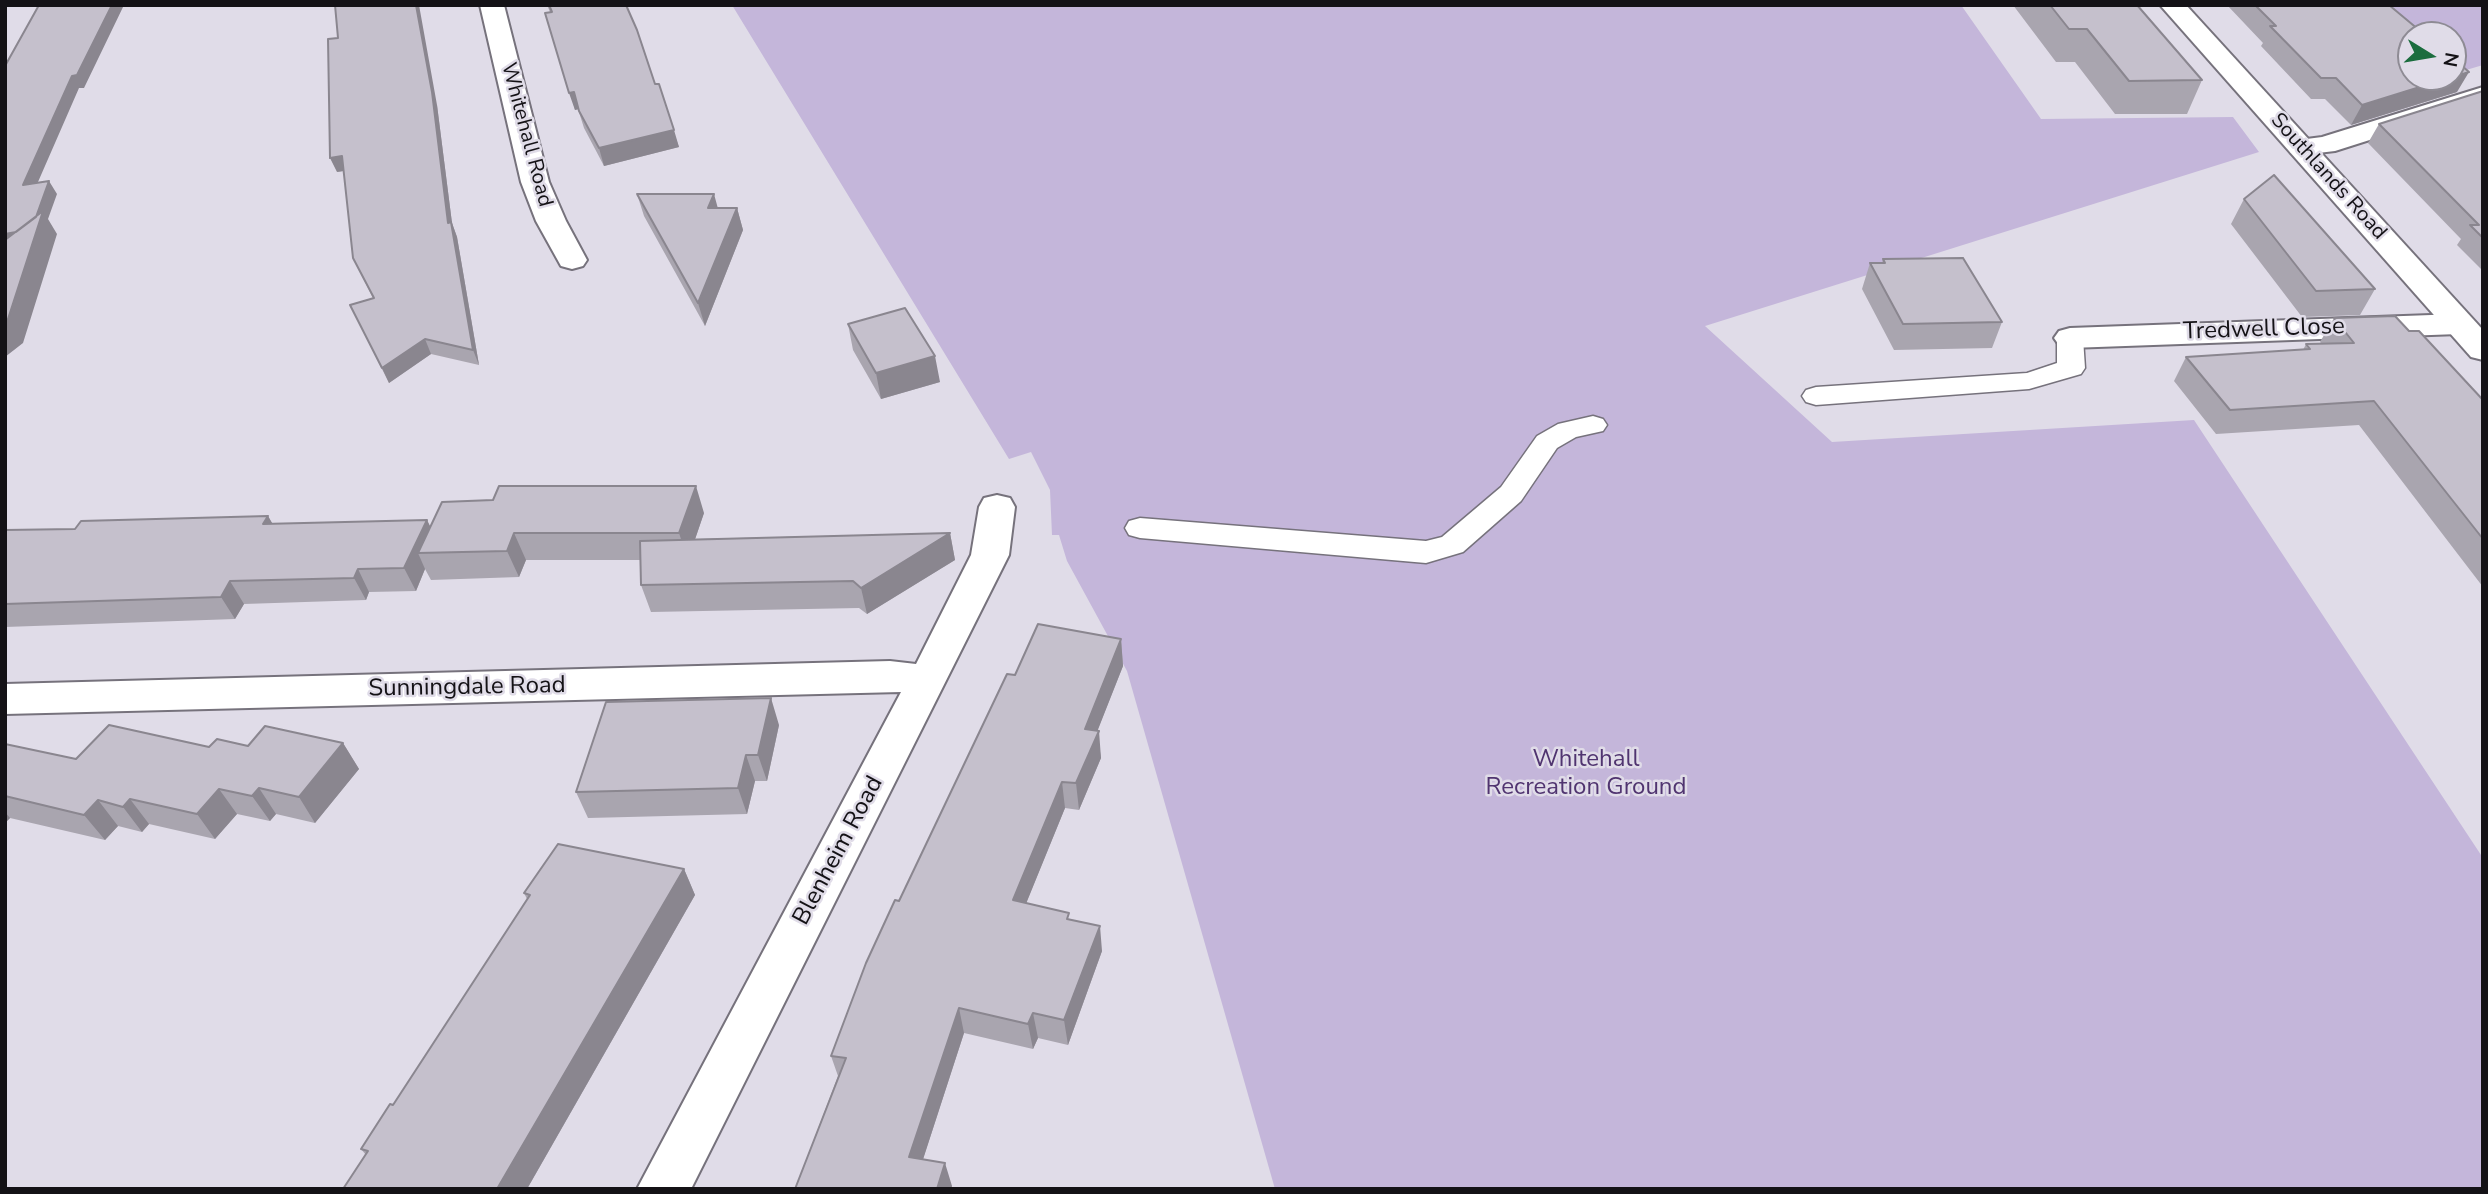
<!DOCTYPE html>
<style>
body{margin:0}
#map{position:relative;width:2488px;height:1194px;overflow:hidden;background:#e0dce8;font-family:"Nunito Sans",sans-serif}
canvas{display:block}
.frame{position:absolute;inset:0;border:7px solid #141216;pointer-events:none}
.north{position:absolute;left:2397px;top:21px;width:70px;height:70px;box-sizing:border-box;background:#e0dce8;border:2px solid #8e8b94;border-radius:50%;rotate:101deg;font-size:19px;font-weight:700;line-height:28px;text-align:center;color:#141216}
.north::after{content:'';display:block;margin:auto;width:24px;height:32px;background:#1b6d3e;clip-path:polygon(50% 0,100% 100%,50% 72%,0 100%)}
</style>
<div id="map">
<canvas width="2488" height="1194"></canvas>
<div class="frame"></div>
<div class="north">N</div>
</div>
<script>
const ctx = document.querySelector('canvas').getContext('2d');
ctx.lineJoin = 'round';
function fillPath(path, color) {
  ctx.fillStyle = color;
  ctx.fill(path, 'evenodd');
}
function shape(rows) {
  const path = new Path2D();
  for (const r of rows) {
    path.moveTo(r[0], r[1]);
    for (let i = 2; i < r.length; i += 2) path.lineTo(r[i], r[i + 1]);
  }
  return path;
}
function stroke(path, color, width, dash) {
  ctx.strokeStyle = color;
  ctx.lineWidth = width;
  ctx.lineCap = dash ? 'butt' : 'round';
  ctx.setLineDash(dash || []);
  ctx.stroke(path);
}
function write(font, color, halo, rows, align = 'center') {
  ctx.font = font + ' "Nunito Sans",sans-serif';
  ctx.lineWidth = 5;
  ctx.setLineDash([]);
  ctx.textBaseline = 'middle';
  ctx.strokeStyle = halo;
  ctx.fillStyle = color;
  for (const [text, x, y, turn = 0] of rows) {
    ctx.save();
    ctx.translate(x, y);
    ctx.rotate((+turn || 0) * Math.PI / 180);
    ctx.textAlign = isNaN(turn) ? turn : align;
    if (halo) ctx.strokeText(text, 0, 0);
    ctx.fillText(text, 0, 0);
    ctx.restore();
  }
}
fillPath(shape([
 [732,5,1961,5,2041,119,2233,117,2259,152,1705,326,1832,442,2194,420,2483,858,2483,1189,1275,1189,1127,671,1067,561,1059,535,1052,535,1050,490,1031,452,1009,459],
 [2382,5,2483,5,2483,65,2456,73,2453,70,2453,35,2414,35]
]), '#c4b6da');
const service = shape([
 [2070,330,2079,332,2083,338,2085,368,2081,374,2029,389,1816,405,1806,402,1802,396,1806,390,1816,387,2027,373,2057,363,2057,338,2061,332,2070,330],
 [1593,416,1603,419,1607,425,1603,431,1576,437,1557,448,1521,501,1463,552,1426,563,1140,538,1129,535,1125,528,1129,521,1140,518,1426,541,1442,537,1501,487,1537,436,1558,424,1593,416]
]);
const minor = shape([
 [480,5,504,5,549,182,566,221,587,260,583,266,572,269,561,266,536,221,521,182,480,5],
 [2483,87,2483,104,2335,151,2301,155,2291,153,2287,147,2291,141,2322,137,2483,87],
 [2459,314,2470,317,2475,324,2470,331,2459,334,2070,348,2059,345,2054,338,2059,331,2070,328,2459,314],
 [997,495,1010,498,1015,507,1009,555,691,1189,637,1189,901,692,5,714,5,684,890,661,916,664,971,555,979,507,984,498,997,495]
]);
const tertiary = shape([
 [2160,5,2186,5,2483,330,2483,360,2471,357,2160,5]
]);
stroke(service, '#76727c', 3);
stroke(minor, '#76727c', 4);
stroke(tertiary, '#76727c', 4);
fillPath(service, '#fff');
fillPath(minor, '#fff');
fillPath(tertiary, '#fff');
fillPath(shape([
 [547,5,626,5,679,147,604,166,584,128,578,109,575,110,550,12],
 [2013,5,2137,5,2202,80,2187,114,2115,114,2075,62,2056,62],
 [2227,5,2389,5,2457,92,2351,125,2325,99,2311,99,2261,46,2263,43],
 [2483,91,2483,271,2457,245,2461,239,2368,143,2379,124],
 [437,105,452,223,457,237,479,365,431,354,389,383,350,305,373,298,353,258,344,171,337,172],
 [637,194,718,208,737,208,743,230,705,326,644,216],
 [2244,199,2375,289,2360,315,2302,317,2231,224],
 [1883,259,2002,322,1992,348,1894,350,1862,289,1870,263,1882,263],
 [2334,318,2409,331,2483,400,2483,587,2359,425,2216,434,2174,381,2186,357,2303,350,2306,344,2322,344,2320,342],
 [848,324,940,382,881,399,853,350],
 [704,513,695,539,950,533,955,560,867,614,859,608,651,612,641,585,641,560,526,560,519,577,431,580,425,569,416,591,369,592,366,600,244,604,235,619,5,627,5,530,75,529,268,516,272,524,427,520,430,527],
 [1121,639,1123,666,1097,731,1101,758,1079,810,1065,808,1026,903,1070,920,1102,951,1068,1045,1038,1038,1033,1049,964,1033,923,1159,952,1186,951,1189,795,1189,838,1076,831,1056,899,901],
 [779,725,767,781,755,781,747,814,588,818,576,792],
 [343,743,359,769,315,823,276,814,270,821,237,814,215,839,149,824,142,832,118,826,105,840,10,818,5,823,5,744,76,759,209,747],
 [684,869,695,895,527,1189,343,1189,366,1155,361,1149,393,1105,527,899,524,893]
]), '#a9a5af');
fillPath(shape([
 [112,5,124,5,84,88,79,88,31,198,23,185,72,76],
 [416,5,419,5,437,105,452,223,457,237,479,365,473,350,448,223],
 [2469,72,2457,92,2351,125,2362,105],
 [574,92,579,109,575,110,569,93],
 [674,130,679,147,604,166,599,148],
 [342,156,349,170,337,172,330,158],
 [49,181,57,194,48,219,57,234,23,343,5,357,5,234],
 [714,194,720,216,708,208],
 [737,208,743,230,705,326,698,303],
 [425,339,431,354,389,383,382,368],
 [935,356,940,382,881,399,876,373],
 [696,486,704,513,688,560,679,533],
 [268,516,281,538,263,524],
 [427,520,438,542,418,553,425,569,416,591,404,568],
 [514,533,526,560,519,577,507,551],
 [950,533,955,560,867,614,861,588],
 [358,569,369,592,366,600,354,578],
 [230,581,244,604,235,619,221,597],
 [1121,639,1123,666,1088,755,1085,729],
 [771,698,779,725,767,781,758,755],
 [1099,731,1101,758,1079,810,1076,783],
 [343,743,359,769,315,823,299,797],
 [746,755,755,781,747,814,738,788],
 [1062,782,1065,808,1017,926,1013,900],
 [259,788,276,814,270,821,252,796],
 [219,789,237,814,215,839,197,814],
 [130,799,149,824,142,832,123,807],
 [98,800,118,826,105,840,84,815],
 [5,812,10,818,5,823],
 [684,869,695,895,527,1189,497,1189],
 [1100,926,1102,951,1068,1045,1064,1020],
 [959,1008,964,1033,916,1181,909,1157],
 [1033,1013,1038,1038,1033,1049,1028,1024],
 [945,1163,952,1186,951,1189,937,1189]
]), '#8a868f');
const building = shape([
 [39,5,112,5,77,75,72,76,23,185,49,181,36,217,16,232,5,234,5,66,39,5],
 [335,5,416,5,432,92,448,223,451,222,473,350,425,339,382,368,350,305,374,298,353,258,342,156,330,158,328,39,338,38,335,5],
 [549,5,626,5,637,30,655,84,659,84,674,130,599,148,579,111,574,92,569,93,545,13,552,12,549,5],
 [2050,5,2137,5,2202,80,2129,81,2087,29,2069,29,2050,5],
 [2255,5,2389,5,2425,35,2411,35,2411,77,2452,77,2362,105,2336,78,2321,78,2270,26,2276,26,2255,5],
 [2453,58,2469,72,2453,77,2453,58],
 [2483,91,2483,238,2470,225,2479,225,2379,124,2483,91],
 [2274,175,2375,289,2316,291,2244,199,2274,175],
 [637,194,714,194,708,208,737,208,698,303,637,194],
 [43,211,8,319,5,321,5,240,43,211],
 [1963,258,2002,322,1903,324,1870,263,1885,263,1883,259,1963,258],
 [905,308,935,356,876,373,848,324,905,308],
 [2395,316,2409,331,2419,331,2483,400,2483,539,2374,401,2230,410,2186,357,2310,349,2306,344,2354,343,2334,318,2395,316],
 [499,486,696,486,679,533,514,533,507,551,418,553,442,502,493,500,499,486],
 [268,516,263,524,427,520,404,568,358,569,354,578,230,581,221,597,5,604,5,530,75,529,81,521,268,516],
 [950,533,861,588,853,581,641,585,640,541,950,533],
 [1038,624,1121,639,1085,729,1099,731,1076,783,1062,782,1013,900,1069,913,1067,919,1100,926,1064,1020,1033,1013,1028,1024,959,1008,909,1157,945,1163,937,1189,795,1189,846,1058,831,1056,866,963,895,900,899,901,1007,674,1015,675,1038,624],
 [771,698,758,755,746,755,738,788,576,792,606,702,771,698],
 [109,725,209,747,217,739,248,746,265,726,343,743,299,797,259,788,252,796,219,789,197,814,130,799,123,807,98,800,84,815,5,796,5,744,76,759,109,725],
 [558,844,684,869,497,1189,343,1189,368,1151,361,1149,390,1104,393,1105,530,895,524,893,558,844]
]);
fillPath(building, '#c5c0cc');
stroke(building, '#8a868f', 2);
write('21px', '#141216', '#e0dce8', [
 ["Whitehall Road",526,135,75],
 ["Southlands Road",2328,177,48]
]);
write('24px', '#141216', '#e0dce8', [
 ["Tredwell Close",2264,330,-2],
 ["Sunningdale Road",467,688,-1],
 ["Blenheim Road",839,851,-62]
]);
write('24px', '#503470', '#e0dce8', [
 ["Whitehall",1586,760],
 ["Recreation Ground",1586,788]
]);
</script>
